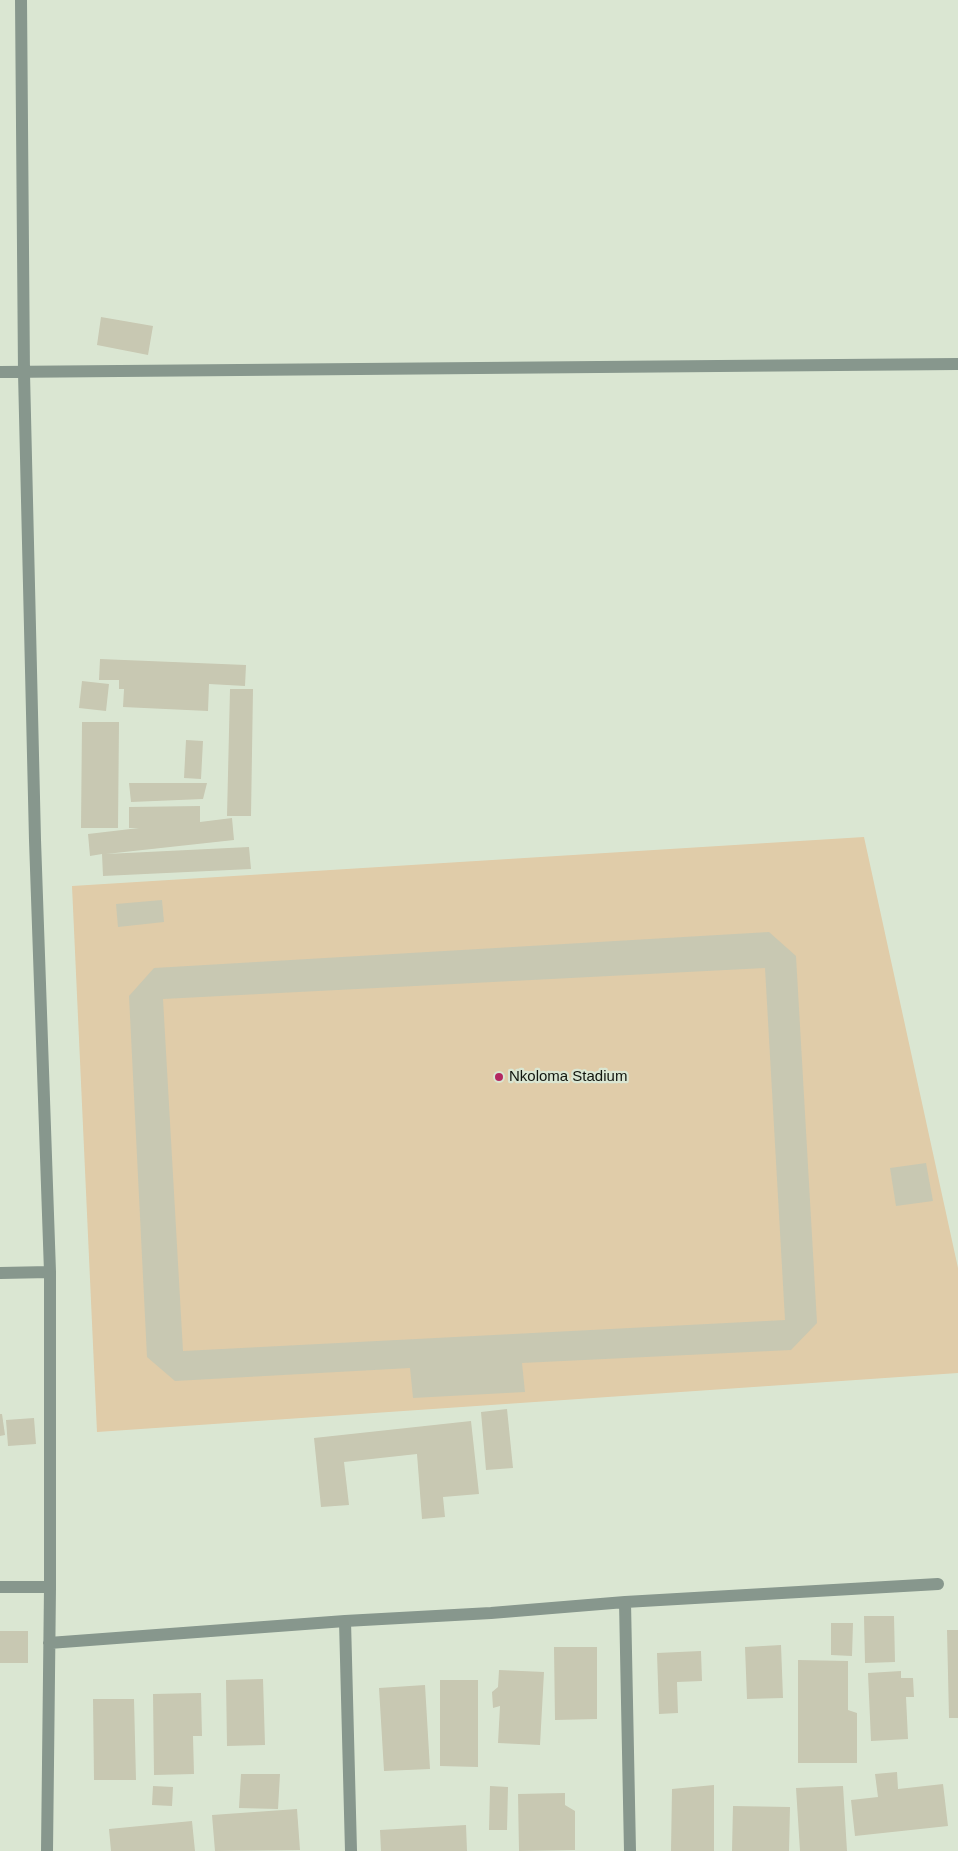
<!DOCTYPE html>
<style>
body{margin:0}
canvas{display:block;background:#dae6d2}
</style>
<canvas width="958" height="1851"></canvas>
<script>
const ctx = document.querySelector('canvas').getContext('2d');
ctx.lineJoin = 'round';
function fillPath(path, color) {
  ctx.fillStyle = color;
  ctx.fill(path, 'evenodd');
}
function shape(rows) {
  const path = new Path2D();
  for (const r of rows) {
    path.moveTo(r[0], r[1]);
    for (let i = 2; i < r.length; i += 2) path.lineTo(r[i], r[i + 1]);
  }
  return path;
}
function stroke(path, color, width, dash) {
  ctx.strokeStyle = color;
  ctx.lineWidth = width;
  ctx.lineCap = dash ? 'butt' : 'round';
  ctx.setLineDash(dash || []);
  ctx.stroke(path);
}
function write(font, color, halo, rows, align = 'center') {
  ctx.font = font + ' Helvetica,sans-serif';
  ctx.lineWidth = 4.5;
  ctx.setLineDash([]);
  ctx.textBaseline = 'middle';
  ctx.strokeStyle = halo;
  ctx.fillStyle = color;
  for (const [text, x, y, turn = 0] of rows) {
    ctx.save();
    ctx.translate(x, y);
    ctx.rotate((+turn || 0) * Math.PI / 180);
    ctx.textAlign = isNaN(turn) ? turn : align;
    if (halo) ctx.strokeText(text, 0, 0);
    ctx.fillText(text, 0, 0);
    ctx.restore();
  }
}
fillPath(shape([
 [864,837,958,1268,958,1373,97,1432,72,886]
]), '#e0cca9');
fillPath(shape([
 [101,317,153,326,148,355,97,345],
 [100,659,246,665,245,686,209,684,208,711,123,707,124,689,119,689,119,680,99,680],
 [82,681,109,684,106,711,79,708],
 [230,689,253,689,251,816,227,816],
 [82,722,119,722,118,828,81,828],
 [186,740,203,741,201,779,184,778],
 [129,783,207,783,203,799,131,802],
 [200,806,200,822,232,818,234,840,106,854,249,847,251,869,103,876,102,854,90,856,88,834,139,828,129,828,129,807],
 [162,900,164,922,118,927,116,904],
 [769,932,796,956,817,1323,791,1350,522,1363,525,1392,413,1398,410,1368,175,1381,147,1357,129,996,154,968],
 [765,968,785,1320,183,1351,163,999],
 [926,1163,933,1201,896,1206,890,1168],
 [507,1409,513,1468,486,1470,481,1412],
 [0,1414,2,1414,5,1435,0,1436],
 [34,1418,36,1444,8,1446,6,1420],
 [471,1421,479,1494,443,1497,445,1517,422,1519,417,1454,344,1462,349,1505,321,1507,314,1438],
 [864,1616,894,1616,895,1662,865,1663],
 [831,1623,853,1623,852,1656,831,1655],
 [947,1630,958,1630,958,1718,949,1718],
 [0,1631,28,1631,28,1663,0,1663],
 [781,1645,783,1698,747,1699,745,1647],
 [554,1647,597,1647,597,1719,555,1720],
 [701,1651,702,1681,677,1682,678,1713,659,1714,657,1653],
 [798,1660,848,1661,848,1710,857,1713,857,1763,798,1763],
 [499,1670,544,1672,540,1745,498,1743,500,1706,493,1708,492,1692,498,1687],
 [901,1671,901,1678,913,1678,914,1697,906,1697,908,1739,871,1741,868,1673],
 [263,1679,265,1745,227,1746,226,1680],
 [440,1680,478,1680,478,1767,440,1766],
 [425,1685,430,1769,384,1771,379,1688],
 [201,1693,202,1736,193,1736,194,1774,154,1775,153,1694],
 [93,1699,134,1699,136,1780,94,1780],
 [897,1772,898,1789,943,1784,948,1826,855,1836,851,1800,878,1797,875,1774],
 [241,1774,280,1774,278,1809,239,1808],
 [714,1785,714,1851,671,1851,672,1789],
 [153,1786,173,1787,172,1806,152,1805],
 [490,1786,508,1787,507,1830,489,1830],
 [843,1786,847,1851,800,1851,796,1788],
 [565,1793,565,1805,575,1811,575,1850,519,1851,518,1794],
 [733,1806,790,1807,789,1851,732,1851],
 [297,1809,300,1850,215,1851,212,1815],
 [192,1821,195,1851,111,1851,109,1829],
 [466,1825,467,1851,381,1851,380,1830]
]), '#c8c8b2');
stroke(shape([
 [21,0,24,373,35,840,50,1272,50,1587,47,1851],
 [0,372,958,364],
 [0,1273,50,1272],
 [0,1587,50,1587],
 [625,1602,630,1851],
 [345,1621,351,1851],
 [49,1643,345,1621,491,1613,625,1602,938,1584]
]), '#87978d', 12);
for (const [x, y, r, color] of [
 [499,1077,5,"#b32761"]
]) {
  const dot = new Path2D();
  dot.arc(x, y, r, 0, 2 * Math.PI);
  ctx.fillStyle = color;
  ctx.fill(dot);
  stroke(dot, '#dae6d2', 2);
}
write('15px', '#10140d', '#dae6d2', [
 ["Nkoloma Stadium",509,1077]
], 'left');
</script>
